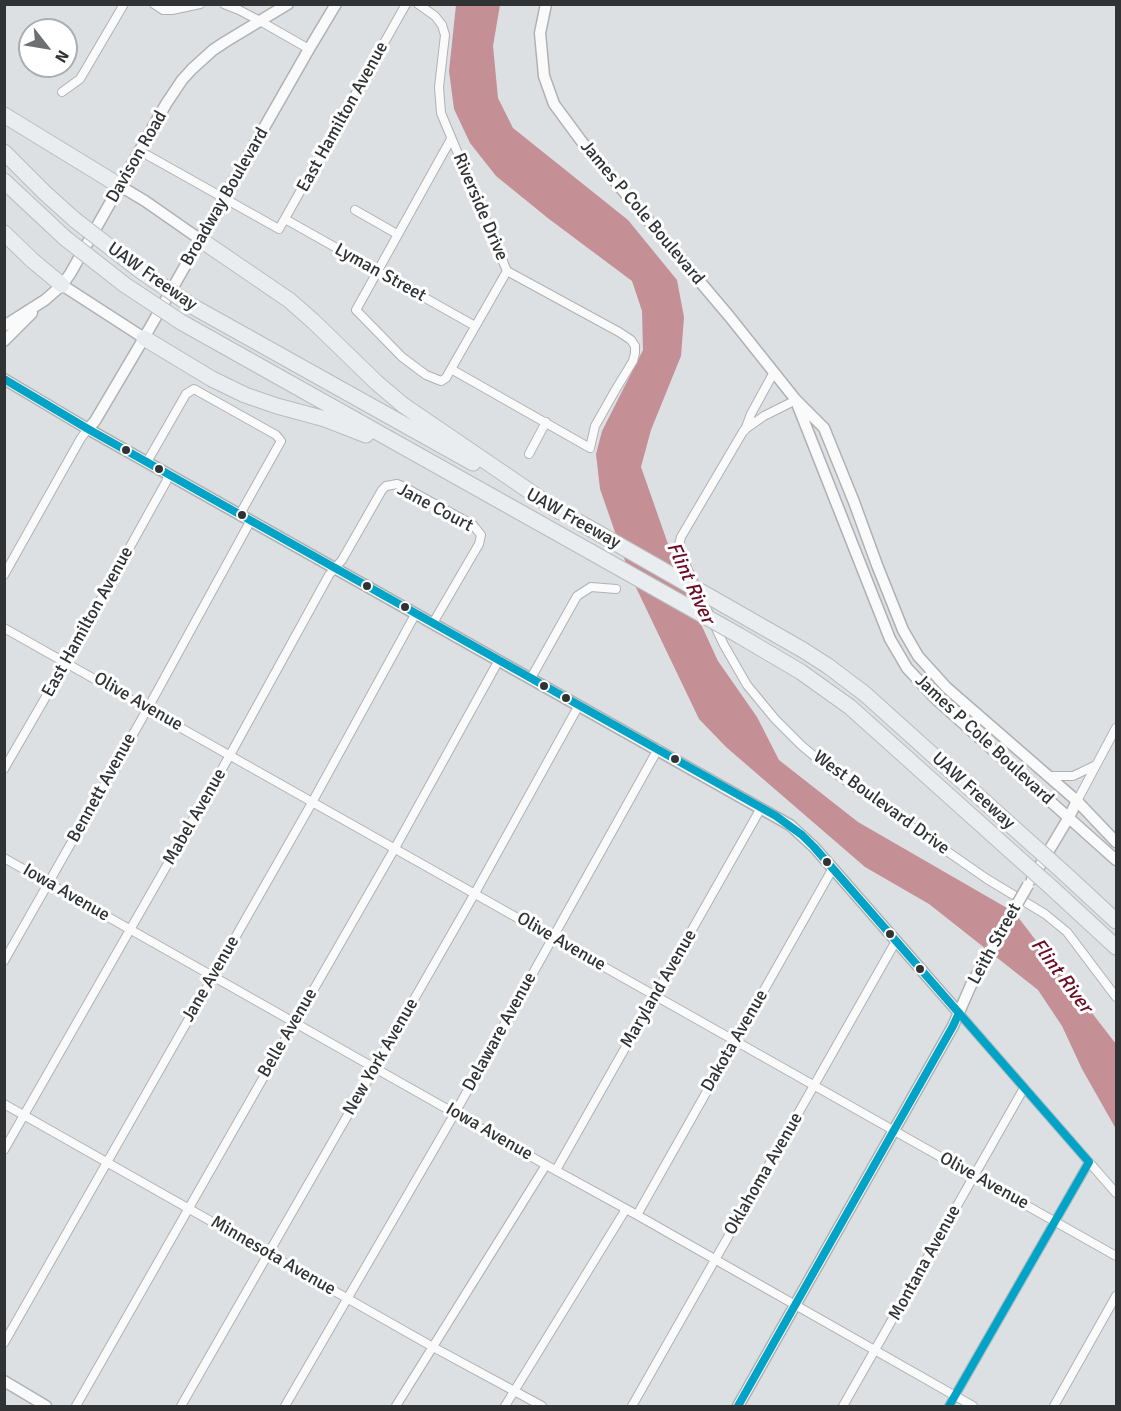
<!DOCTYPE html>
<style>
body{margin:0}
#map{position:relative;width:1121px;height:1411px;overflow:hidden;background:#dde0e3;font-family:Signika,sans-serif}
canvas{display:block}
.frame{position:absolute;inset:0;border:6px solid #303234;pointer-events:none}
.north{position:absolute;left:18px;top:18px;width:60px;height:60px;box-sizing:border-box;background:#fff;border:2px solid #acadae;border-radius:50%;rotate:121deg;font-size:16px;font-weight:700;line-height:24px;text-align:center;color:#303234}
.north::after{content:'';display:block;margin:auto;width:21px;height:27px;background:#6d6f71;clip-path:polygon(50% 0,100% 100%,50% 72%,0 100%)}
</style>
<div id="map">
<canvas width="1121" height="1411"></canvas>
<div class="frame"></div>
<div class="north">N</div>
</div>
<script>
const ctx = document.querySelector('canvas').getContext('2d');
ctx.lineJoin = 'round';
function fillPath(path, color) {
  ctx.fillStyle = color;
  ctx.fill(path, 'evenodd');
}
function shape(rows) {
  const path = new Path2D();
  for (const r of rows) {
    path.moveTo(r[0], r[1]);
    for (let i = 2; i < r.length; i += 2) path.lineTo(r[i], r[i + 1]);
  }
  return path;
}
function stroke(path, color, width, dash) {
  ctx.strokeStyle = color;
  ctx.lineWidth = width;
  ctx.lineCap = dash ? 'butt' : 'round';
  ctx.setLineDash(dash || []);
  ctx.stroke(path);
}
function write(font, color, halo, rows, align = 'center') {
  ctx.font = font + ' Signika,sans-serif';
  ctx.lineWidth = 6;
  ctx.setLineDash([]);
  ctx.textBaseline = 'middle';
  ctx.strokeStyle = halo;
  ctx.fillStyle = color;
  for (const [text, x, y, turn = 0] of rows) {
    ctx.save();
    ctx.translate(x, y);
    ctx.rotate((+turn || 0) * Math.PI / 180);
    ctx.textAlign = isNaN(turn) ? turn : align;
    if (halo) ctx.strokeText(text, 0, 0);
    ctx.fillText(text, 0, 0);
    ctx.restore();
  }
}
fillPath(shape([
 [456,5,500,5,493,46,498,98,513,128,628,220,677,280,684,317,681,356,651,430,641,467,681,581,718,661,757,717,779,760,858,822,1014,912,1116,1044,1116,1129,1082,1069,1062,1026,1038,990,929,904,865,867,726,747,699,719,630,575,600,489,596,454,602,431,643,350,642,311,632,281,549,219,496,176,470,143,454,109,449,71]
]), '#c49096');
const street = shape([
 [154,4,163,10,172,10,200,4],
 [224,4,239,10,260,21,309,49],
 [418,4,435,16,442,25,445,35,439,87,441,113,507,271,619,332,631,340,635,346,635,353,633,361,616,389,595,426,590,448,451,369],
 [62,92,80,79,124,4],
 [451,139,356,310,402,357,426,375,441,381,446,378,451,369,507,271],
 [140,151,279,229,406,4],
 [355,210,397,234],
 [285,219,475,326],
 [796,400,764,416,744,430,681,537,678,549,724,645,747,685,775,719,801,745,833,772,987,879,1045,914,1067,932,1116,997],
 [745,430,751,414,774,372],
 [529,454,546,422],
 [147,462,186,394,194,389,276,435,281,441,240,514],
 [4,575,81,438,88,429],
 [4,628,1116,1256],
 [531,678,577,596,591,587,616,589],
 [4,769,66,662,166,482,169,474],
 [1047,776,1073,776,1096,765],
 [1077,801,1116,728],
 [4,858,546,1165,637,1215,973,1406],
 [4,961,148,708,251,520],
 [959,1013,1116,1193],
 [4,1104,433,1347,542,1406],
 [4,1150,230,755,329,575,342,560,382,490,386,486,397,484,402,486,473,525,481,535,479,544,433,623],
 [556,1170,761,808],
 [637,1215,833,868],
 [4,1343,309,808,416,613],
 [76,1406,295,1022,395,848,499,660],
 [181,1406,475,893,579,705],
 [285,1406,455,1113,658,749],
 [396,1406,546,1165],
 [505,1406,626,1209],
 [632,1406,896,941],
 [843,1406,1024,1088],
 [949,1406,1089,1162],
 [1054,1406,1116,1296]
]);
const secondary = shape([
 [546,4,540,33,544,76,554,104,582,142,729,316,796,400,824,428,854,502,877,565,903,630,918,656,947,688,1077,801,1116,842],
 [120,186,145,201,201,240],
 [62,285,144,338],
 [4,326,45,300,62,285,70,274,166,104,182,80,192,69,213,50,225,42,288,4],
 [4,341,32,313],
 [4,379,88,429,790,825,814,847,959,1013],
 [798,406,890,639,907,668,937,700,1116,860],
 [88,429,95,421,144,338,309,49,336,4],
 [1032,879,1069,817,1077,801],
 [4,1381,46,1406],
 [738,1406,953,1026,971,985]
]);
const highway = shape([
 [4,115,120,186],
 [4,152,45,193,75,220],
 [4,181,65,238],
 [4,233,33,261,62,285],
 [201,240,289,300,313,321,377,383,403,405,560,512],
 [192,306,473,463],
 [181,322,591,552],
 [144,338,212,379,245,395,277,406,325,419,366,435],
 [726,606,803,650,828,666,865,694,1025,838],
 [740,636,801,672,850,707,1015,855],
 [1062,871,1116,921],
 [1052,888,1116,947]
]);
stroke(street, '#afb1b3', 10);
stroke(secondary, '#afb1b3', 13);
stroke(highway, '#b8bcbf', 17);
stroke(street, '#fafafb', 8);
stroke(secondary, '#fafafb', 10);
stroke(highway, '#eaedf0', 15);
const secondaryBridge = shape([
 [971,985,1028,885]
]);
const highwayBridge = shape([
 [75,220,142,272,192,306],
 [65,238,125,285,181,322],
 [577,521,726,606],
 [591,552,740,636],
 [1025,838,1062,871],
 [1015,855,1052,888]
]);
stroke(secondaryBridge, '#afb1b3', 13, []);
stroke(highwayBridge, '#b8bcbf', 17, []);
stroke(secondaryBridge, '#fafafb', 10);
stroke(highwayBridge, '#eaedf0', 15);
stroke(shape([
 [4,379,88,429,776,816,802,835,814,847,1089,1162,949,1406],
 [738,1406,953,1026,959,1013]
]), '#02a3c6', 8);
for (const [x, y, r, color] of [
 [126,450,5,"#303234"],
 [159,469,5,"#303234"],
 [242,515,5,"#303234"],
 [367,586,5,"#303234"],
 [405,607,5,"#303234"],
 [544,686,5,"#303234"],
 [566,698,5,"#303234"],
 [675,759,5,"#303234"],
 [827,862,5,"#303234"],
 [890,934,5,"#303234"],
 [920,969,5,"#303234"]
]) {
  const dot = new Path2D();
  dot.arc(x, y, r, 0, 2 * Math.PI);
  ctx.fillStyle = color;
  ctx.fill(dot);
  stroke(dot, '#fff', 2);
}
write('18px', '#303234', '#fff', [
 ["East Hamilton Avenue",343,117,-61],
 ["Davison Road",137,157,-60],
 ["Broadway Boulevard",225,197,-60],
 ["Riverside Drive",480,207,67],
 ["James P Cole Boulevard",642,213,50],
 ["Lyman Street",380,273,29],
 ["UAW Freeway",152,277,35],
 ["Jane Court",435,508,28],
 ["UAW Freeway",573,519,29],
 ["East Hamilton Avenue",88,622,-61],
 ["Olive Avenue",138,702,30],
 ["James P Cole Boulevard",984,740,43],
 ["Bennett Avenue",102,788,-61],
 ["UAW Freeway",973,791,42],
 ["West Boulevard Drive",881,803,36],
 ["Mabel Avenue",195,817,-60],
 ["Iowa Avenue",66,893,30],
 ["Olive Avenue",561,942,30],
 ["Leith Street",995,944,-61],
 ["Jane Avenue",211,979,-60],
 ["Maryland Avenue",659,989,-60],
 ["Delaware Avenue",500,1032,-61],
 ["Belle Avenue",288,1033,-60],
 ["Dakota Avenue",735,1041,-60],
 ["New York Avenue",381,1057,-60],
 ["Iowa Avenue",489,1132,30],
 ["Oklahoma Avenue",764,1174,-60],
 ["Olive Avenue",984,1181,29],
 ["Minnesota Avenue",273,1256,30],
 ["Montana Avenue",925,1263,-61]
]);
write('italic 20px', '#6b0b24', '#fff', [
 ["Flint River",690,583,65],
 ["Flint River",1061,976,53]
]);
</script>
